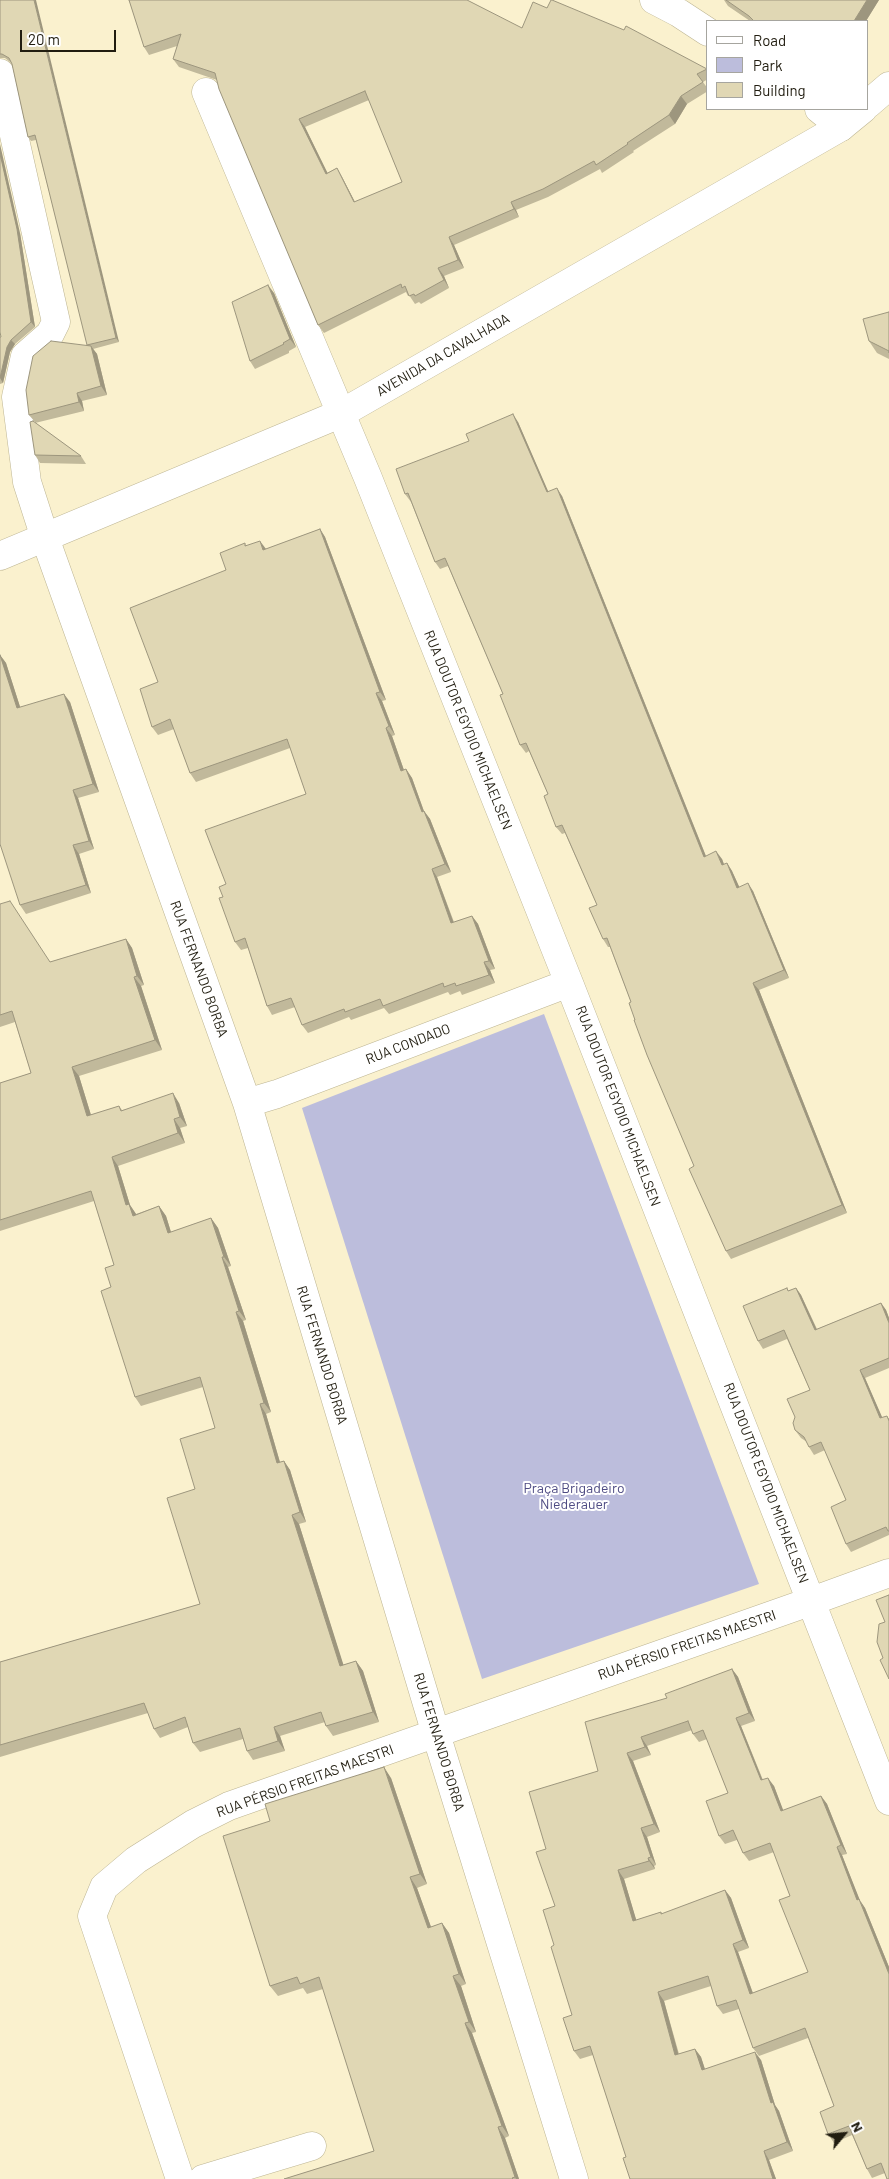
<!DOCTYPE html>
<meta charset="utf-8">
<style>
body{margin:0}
#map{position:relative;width:889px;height:2179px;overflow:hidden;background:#faf1ce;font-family:Barlow,sans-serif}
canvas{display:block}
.legend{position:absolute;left:706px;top:20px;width:162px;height:90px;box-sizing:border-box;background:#fff;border:1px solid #a6a59f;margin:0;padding:6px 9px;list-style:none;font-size:15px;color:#211d10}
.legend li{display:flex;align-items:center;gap:10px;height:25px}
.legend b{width:25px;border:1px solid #a6a59f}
.north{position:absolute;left:819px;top:2109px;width:50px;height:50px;-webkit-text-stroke:4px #fff;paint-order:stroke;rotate:62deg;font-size:14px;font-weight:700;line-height:20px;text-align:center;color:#211d10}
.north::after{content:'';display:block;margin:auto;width:18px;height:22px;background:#211d10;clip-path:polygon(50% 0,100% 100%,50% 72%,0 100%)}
.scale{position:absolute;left:20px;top:30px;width:96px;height:22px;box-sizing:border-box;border:2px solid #211d10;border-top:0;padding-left:6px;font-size:15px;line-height:18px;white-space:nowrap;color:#211d10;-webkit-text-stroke:4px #fff;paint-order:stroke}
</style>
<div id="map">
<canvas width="889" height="2179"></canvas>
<ul class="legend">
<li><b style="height:6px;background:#fff"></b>Road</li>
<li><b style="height:14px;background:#bcbddc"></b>Park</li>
<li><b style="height:14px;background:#e0d7b4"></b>Building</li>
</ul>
<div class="north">N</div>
<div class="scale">20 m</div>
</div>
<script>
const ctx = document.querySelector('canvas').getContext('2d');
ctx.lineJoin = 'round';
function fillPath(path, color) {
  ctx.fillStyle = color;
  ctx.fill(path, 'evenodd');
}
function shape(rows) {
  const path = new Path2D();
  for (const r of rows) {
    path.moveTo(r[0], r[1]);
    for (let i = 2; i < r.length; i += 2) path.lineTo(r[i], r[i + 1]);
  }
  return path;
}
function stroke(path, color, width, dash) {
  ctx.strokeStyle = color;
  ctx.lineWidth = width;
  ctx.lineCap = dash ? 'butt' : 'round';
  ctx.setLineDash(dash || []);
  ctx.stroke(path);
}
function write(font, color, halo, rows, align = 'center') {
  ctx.font = font + ' Barlow,sans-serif';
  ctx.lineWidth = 4;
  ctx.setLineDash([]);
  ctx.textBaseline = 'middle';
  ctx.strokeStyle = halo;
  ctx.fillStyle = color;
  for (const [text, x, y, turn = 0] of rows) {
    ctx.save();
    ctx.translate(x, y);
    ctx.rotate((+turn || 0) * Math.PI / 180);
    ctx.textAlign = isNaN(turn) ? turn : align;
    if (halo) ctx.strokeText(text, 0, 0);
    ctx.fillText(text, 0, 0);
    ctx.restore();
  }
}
fillPath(shape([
 [544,1014,759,1584,482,1679,302,1108]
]), '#bcbddc');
const street = shape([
 [654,0,679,13,708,32],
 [0,73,56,322,50,334,25,356,16,397,27,482,45,538,247,1103,436,1734,574,2179],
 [206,92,368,478,569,983,889,1801],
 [819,109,841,127],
 [247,1103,277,1094,569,983],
 [180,2179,92,1916,104,1887,136,1860,193,1824,229,1806,812,1601,889,1573],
 [203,2179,312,2146]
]);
const secondary = shape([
 [868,104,889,86],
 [0,556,342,413,841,127,863,109]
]);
stroke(street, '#bdb593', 29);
stroke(secondary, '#bdb593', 29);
stroke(street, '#fff', 28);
stroke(secondary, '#fff', 28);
fillPath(shape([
 [0,0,119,342,93,349,97,354,107,395,82,401,84,411,35,423,81,456,86,464,40,463,35,455,35,422,29,415,88,346,36,140,31,141,28,137,12,64,10,62,5,58,0,58],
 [129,0,522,28,547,8,707,69,708,70,708,79,703,82,708,89,708,91,687,104,675,124,633,151,634,152,602,173,600,169,548,197,516,210,519,217,454,245,464,268,444,276,449,288,421,304,419,302,415,304,409,295,408,296,406,292,324,333,318,325,217,80,179,67,173,59,177,46,149,55,144,47],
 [369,100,402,182,355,202,342,177,337,168,327,173,305,127],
 [724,0,879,0,866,21,750,21,728,6],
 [20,233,35,327,15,344,10,352,3,383,0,384,0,337,1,337],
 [274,293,296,347,289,351,289,353,255,369,250,361],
 [889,312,889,359,877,353,869,341],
 [518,422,548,492,562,496,706,856,722,859,724,864,727,863,732,871,739,887,753,891,789,978,759,990,847,1213,731,1259,726,1251,694,1166,635,1020,631,1002,610,947,608,947,603,939,597,905,565,833,562,834,556,827,548,794,529,751,526,753,520,745,503,694,448,566,440,569,435,562,411,502,405,494],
 [320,529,325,537,386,700,382,701,395,735,392,736,404,770,406,769,412,778,424,811,430,819,451,872,437,877,454,922,472,916,478,924,495,969,490,970,495,983,462,995,460,991,450,995,448,992,389,1014,384,1008,351,1020,349,1017,308,1033,302,1025,295,1007,272,1015,267,1006,248,948,241,950,235,942,223,897,226,884,306,794,290,748,196,782,190,773,174,729,158,735,152,727,158,682,226,570,245,543,246,546,266,549],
 [0,655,6,663,20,707,70,702,99,792,78,798,94,849,79,854,91,893,26,914,20,905],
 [0,904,50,962,126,939,132,948,144,985,141,986,162,1050,79,1076,91,1115,119,1106,122,1110,179,1103,187,1126,180,1128,185,1143,118,1166,130,1205,136,1214,159,1206,166,1216,171,1232,211,1218,218,1228,231,1266,228,1267,246,1320,243,1321,271,1412,266,1414,280,1462,284,1461,290,1470,306,1522,299,1524,343,1665,356,1661,363,1671,379,1722,333,1736,326,1726,325,1722,280,1736,285,1751,253,1760,247,1751,243,1739,200,1752,193,1743,188,1727,160,1738,154,1729,148,1713,0,1757,0,1662,200,1604,195,1489,215,1428,203,1387,141,1406,135,1397,111,1287,114,1265,94,1201,0,1231,0,1083,31,1073,15,1022,0,1027],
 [796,1288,801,1295,817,1329,881,1303,886,1310,889,1318,889,1368,865,1378,882,1418,889,1418,889,1535,851,1552,846,1544,846,1500,825,1450,814,1455,809,1447,807,1442,801,1438,795,1430,810,1390,787,1339,763,1349,758,1341,788,1291],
 [732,1669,738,1677,755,1721,741,1726,763,1780,774,1786,783,1811,821,1796,827,1804,847,1854,842,1855,859,1899,865,1908,889,1967,889,2179,885,2173,872,2178,867,2169,852,2135,834,2143,828,2134,834,2106,808,2038,759,2056,753,2048,739,2009,723,2014,717,2006,711,1986,664,2001,679,2054,695,2049,701,2057,705,2069,761,2060,775,2105,779,2111,793,2151,769,2160,776,2179,630,2179,626,2157,593,2055,580,2059,574,2051,572,2015,554,1945,555,1906,546,1849,598,1771,667,1698],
 [692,1730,693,1734,699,1742,707,1739,728,1793,719,1836,725,1844,737,1840,743,1853,749,1861,774,1852,790,1896,808,1972,753,1993,738,1952,749,1948,731,1898,725,1890,662,1914,661,1912,636,1920,624,1879,655,1869,654,1866,656,1865,647,1837,660,1832,633,1761,651,1755,647,1746],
 [391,1778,427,1884,417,1888,431,1927,442,1923,449,1933,466,1984,461,1986,476,2032,472,2033,509,2136,505,2138,519,2179,284,2179,374,2151,323,1989,307,1994,303,1988,278,1996,270,1986,270,1821]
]), '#c1b99b');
fillPath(shape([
 [34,0,36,0,119,342,116,338],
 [867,0,879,0,866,21,854,21],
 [681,96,687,104,675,124,669,115],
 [299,119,305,127,332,182,326,174],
 [0,144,20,233,35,327,31,322,0,154],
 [337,168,342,177,359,210,354,202],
 [511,202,516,210,519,217,514,209],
 [449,237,454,245,464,268,458,260],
 [438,268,444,276,449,288,444,280],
 [268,285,274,293,296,347,290,339],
 [11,340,15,344,10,352,3,383,0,378,7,347],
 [91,346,97,354,107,395,101,386],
 [77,393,82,401,84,411,79,402],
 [513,414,518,422,552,500,547,492],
 [557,488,562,496,709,864,704,857],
 [320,529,325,537,386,700,380,692],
 [260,541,266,549,263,550],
 [0,655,6,663,23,716,17,708],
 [376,693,382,701,395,735,389,726],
 [64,694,70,702,99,792,93,784],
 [386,728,392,736,407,779,401,771],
 [406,769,412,778,427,820,422,812],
 [73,790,78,798,94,849,89,841],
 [424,811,430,819,451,872,445,864],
 [73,845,79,854,91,893,86,885],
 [716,851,722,859,727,873,722,865],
 [727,863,732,871,743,895,737,888],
 [432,869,437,877,457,932,451,923],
 [748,883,753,891,789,978,784,970],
 [472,916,478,924,495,969,489,961],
 [126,939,132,948,144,985,137,976],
 [484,962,490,970,495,983,489,975],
 [134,977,141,986,162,1050,155,1040],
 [753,983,759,990,847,1213,842,1205],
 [72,1067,79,1076,94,1125,87,1116],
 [173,1093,179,1103,187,1126,180,1117],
 [174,1119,180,1128,185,1143,178,1133],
 [112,1157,118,1166,130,1205,136,1214,140,1225,126,1205],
 [159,1206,166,1216,174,1242,168,1233],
 [211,1218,218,1228,231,1266,224,1257],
 [222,1257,228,1267,246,1320,239,1311],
 [796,1288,801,1295,820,1337,815,1330],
 [881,1303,886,1310,889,1318,889,1323],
 [236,1312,243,1321,271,1412,264,1403],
 [860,1370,865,1378,886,1426,880,1418],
 [260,1404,266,1414,283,1473,277,1463],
 [284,1461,290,1470,306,1522,300,1512],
 [292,1515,299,1524,347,1676,340,1666],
 [356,1661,363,1671,379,1722,373,1712],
 [732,1669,738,1677,755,1721,749,1713],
 [736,1718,741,1726,766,1789,761,1780],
 [274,1727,280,1736,285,1751,278,1741],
 [641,1737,647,1746,651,1755,645,1747],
 [627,1753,633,1761,660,1832,654,1824],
 [384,1767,391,1778,427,1884,420,1874],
 [768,1778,774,1786,787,1820,781,1811],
 [821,1796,827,1804,847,1854,841,1845],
 [641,1828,647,1837,656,1865,651,1857],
 [837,1847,842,1855,863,1908,857,1900],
 [648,1858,654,1866,655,1869,649,1861],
 [618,1870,624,1879,639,1929,633,1921],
 [410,1877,417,1888,435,1938,428,1928],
 [725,1890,731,1898,749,1948,743,1940],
 [859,1899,865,1908,889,1967,889,1974],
 [442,1923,449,1933,466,1984,459,1974],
 [733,1944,738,1952,756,2002,750,1994],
 [453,1976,461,1986,476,2032,469,2022],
 [658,1992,664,2001,681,2064,675,2055],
 [465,2023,472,2033,509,2136,502,2126],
 [695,2049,701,2057,708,2079,702,2070],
 [755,2052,761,2060,775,2105,779,2111,793,2151,787,2142,771,2103],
 [498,2127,505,2138,519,2179,516,2179,515,2177],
 [764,2151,769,2160,776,2179,773,2179]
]), '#9d967e');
const building = shape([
 [0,0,34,0,116,338,87,345,35,135,28,137,12,64,9,58,2,54,0,54,0,0],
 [129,0,467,0,522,28,533,2,547,8,551,0,552,0,624,30,626,26,707,69,697,74,703,82,681,96,669,115,627,143,628,144,596,165,594,161,543,189,511,202,514,209,449,237,458,260,438,268,444,280,415,296,414,294,409,296,405,286,402,288,401,284,318,325,219,89,215,73,173,59,181,34,144,47,129,0],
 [365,91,402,182,354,202,337,168,326,174,299,119,365,91],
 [726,0,867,0,854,21,754,21,749,16,726,0],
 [0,154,17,229,31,322,11,340,7,347,0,378,0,337,1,337,0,332,0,154],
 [268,285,290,339,283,343,284,344,250,361,232,302,268,285],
 [889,312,889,353,889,351,869,341,863,319,889,312],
 [51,341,91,346,101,386,77,393,79,402,29,415,26,390,33,356,51,341],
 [513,414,547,492,557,488,704,857,716,851,722,865,727,863,737,888,748,883,784,970,753,983,842,1205,726,1251,689,1169,694,1166,647,1055,634,1020,635,1020,629,1003,631,1002,607,938,603,939,589,908,597,905,562,825,556,827,544,796,548,794,526,743,520,745,500,695,503,694,445,558,435,562,408,493,405,494,396,469,469,441,466,434,513,414],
 [33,421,81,456,35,455,30,422,33,421],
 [320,529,380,692,376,693,389,726,386,728,401,771,406,769,422,812,424,811,445,864,432,869,451,923,472,916,489,961,484,962,489,975,456,986,455,983,444,987,443,983,383,1006,380,999,345,1012,344,1009,302,1025,291,998,267,1006,245,938,235,942,219,898,223,897,219,887,226,884,205,830,306,794,287,739,190,773,170,719,152,727,140,689,158,682,130,608,226,570,220,553,245,543,245,546,260,541,263,550,320,529],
 [0,655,17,708,64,694,93,784,73,790,89,841,73,845,86,885,20,905,0,844,0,655],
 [10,901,50,962,126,939,137,976,134,977,155,1040,72,1067,87,1116,119,1106,121,1111,173,1093,180,1117,174,1119,178,1133,112,1157,126,1205,129,1204,133,1216,159,1206,168,1233,211,1218,224,1257,222,1257,239,1311,236,1312,264,1403,260,1404,277,1463,284,1461,300,1512,292,1515,340,1666,356,1661,373,1712,326,1726,321,1712,274,1727,278,1741,247,1751,240,1728,193,1743,185,1717,154,1729,144,1703,0,1745,0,1662,200,1604,167,1498,195,1489,180,1439,215,1428,200,1377,135,1397,101,1291,111,1287,105,1268,114,1265,91,1191,0,1220,0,1083,31,1073,12,1011,0,1015,0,904,10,901],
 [787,1288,788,1291,796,1288,815,1330,881,1303,889,1323,889,1358,860,1370,880,1418,887,1416,889,1421,889,1531,888,1531,886,1527,846,1544,831,1507,846,1500,821,1442,809,1447,804,1437,795,1430,793,1423,795,1417,787,1399,810,1390,784,1330,758,1341,743,1306,787,1288],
 [889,1595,889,1679,880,1660,883,1658,877,1642,879,1624,885,1622,876,1600,889,1595],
 [732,1669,749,1713,736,1718,761,1780,768,1778,781,1811,821,1796,841,1845,837,1847,857,1900,859,1899,889,1974,889,2179,887,2179,881,2163,867,2169,849,2126,828,2134,820,2112,834,2106,805,2028,753,2048,736,2000,717,2006,708,1976,658,1992,675,2055,695,2049,702,2070,755,2052,771,2103,773,2102,787,2142,764,2151,773,2179,630,2179,623,2158,626,2157,590,2046,574,2051,563,2018,572,2015,551,1947,554,1945,543,1910,555,1906,536,1852,546,1849,529,1792,598,1771,585,1722,667,1698,665,1694,732,1669],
 [688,1721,693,1734,703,1730,728,1793,706,1801,719,1836,733,1830,743,1853,770,1843,790,1896,779,1900,808,1972,750,1994,733,1944,743,1940,725,1890,661,1914,661,1912,633,1921,618,1870,649,1861,648,1858,651,1857,641,1828,654,1824,627,1753,645,1747,641,1737,688,1721],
 [384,1767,420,1874,410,1877,428,1928,442,1923,459,1974,453,1976,469,2022,465,2023,502,2126,498,2127,515,2177,512,2178,513,2179,284,2179,374,2151,319,1977,300,1984,297,1977,270,1986,223,1836,270,1821,265,1804,384,1767]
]);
fillPath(building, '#e0d7b4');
stroke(building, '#9d967e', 1);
write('14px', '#211d10', '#fff', [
 ["AVENIDA DA CAVALHADA",443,355,-30],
 ["RUA DOUTOR EGYDIO MICHAELSEN",468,730,68],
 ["RUA FERNANDO BORBA",199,969,70],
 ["RUA CONDADO",408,1044,-21],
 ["RUA DOUTOR EGYDIO MICHAELSEN",618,1106,69],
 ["RUA FERNANDO BORBA",322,1355,73],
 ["RUA DOUTOR EGYDIO MICHAELSEN",766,1483,69],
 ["RUA PÉRSIO FREITAS MAESTRI",687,1645,-19],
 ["RUA FERNANDO BORBA",439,1742,73],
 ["RUA PÉRSIO FREITAS MAESTRI",305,1781,-20]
]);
write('14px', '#4e4b83', '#fff', [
 ["Praça Brigadeiro",574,1488],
 ["Niederauer",574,1504]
]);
</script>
